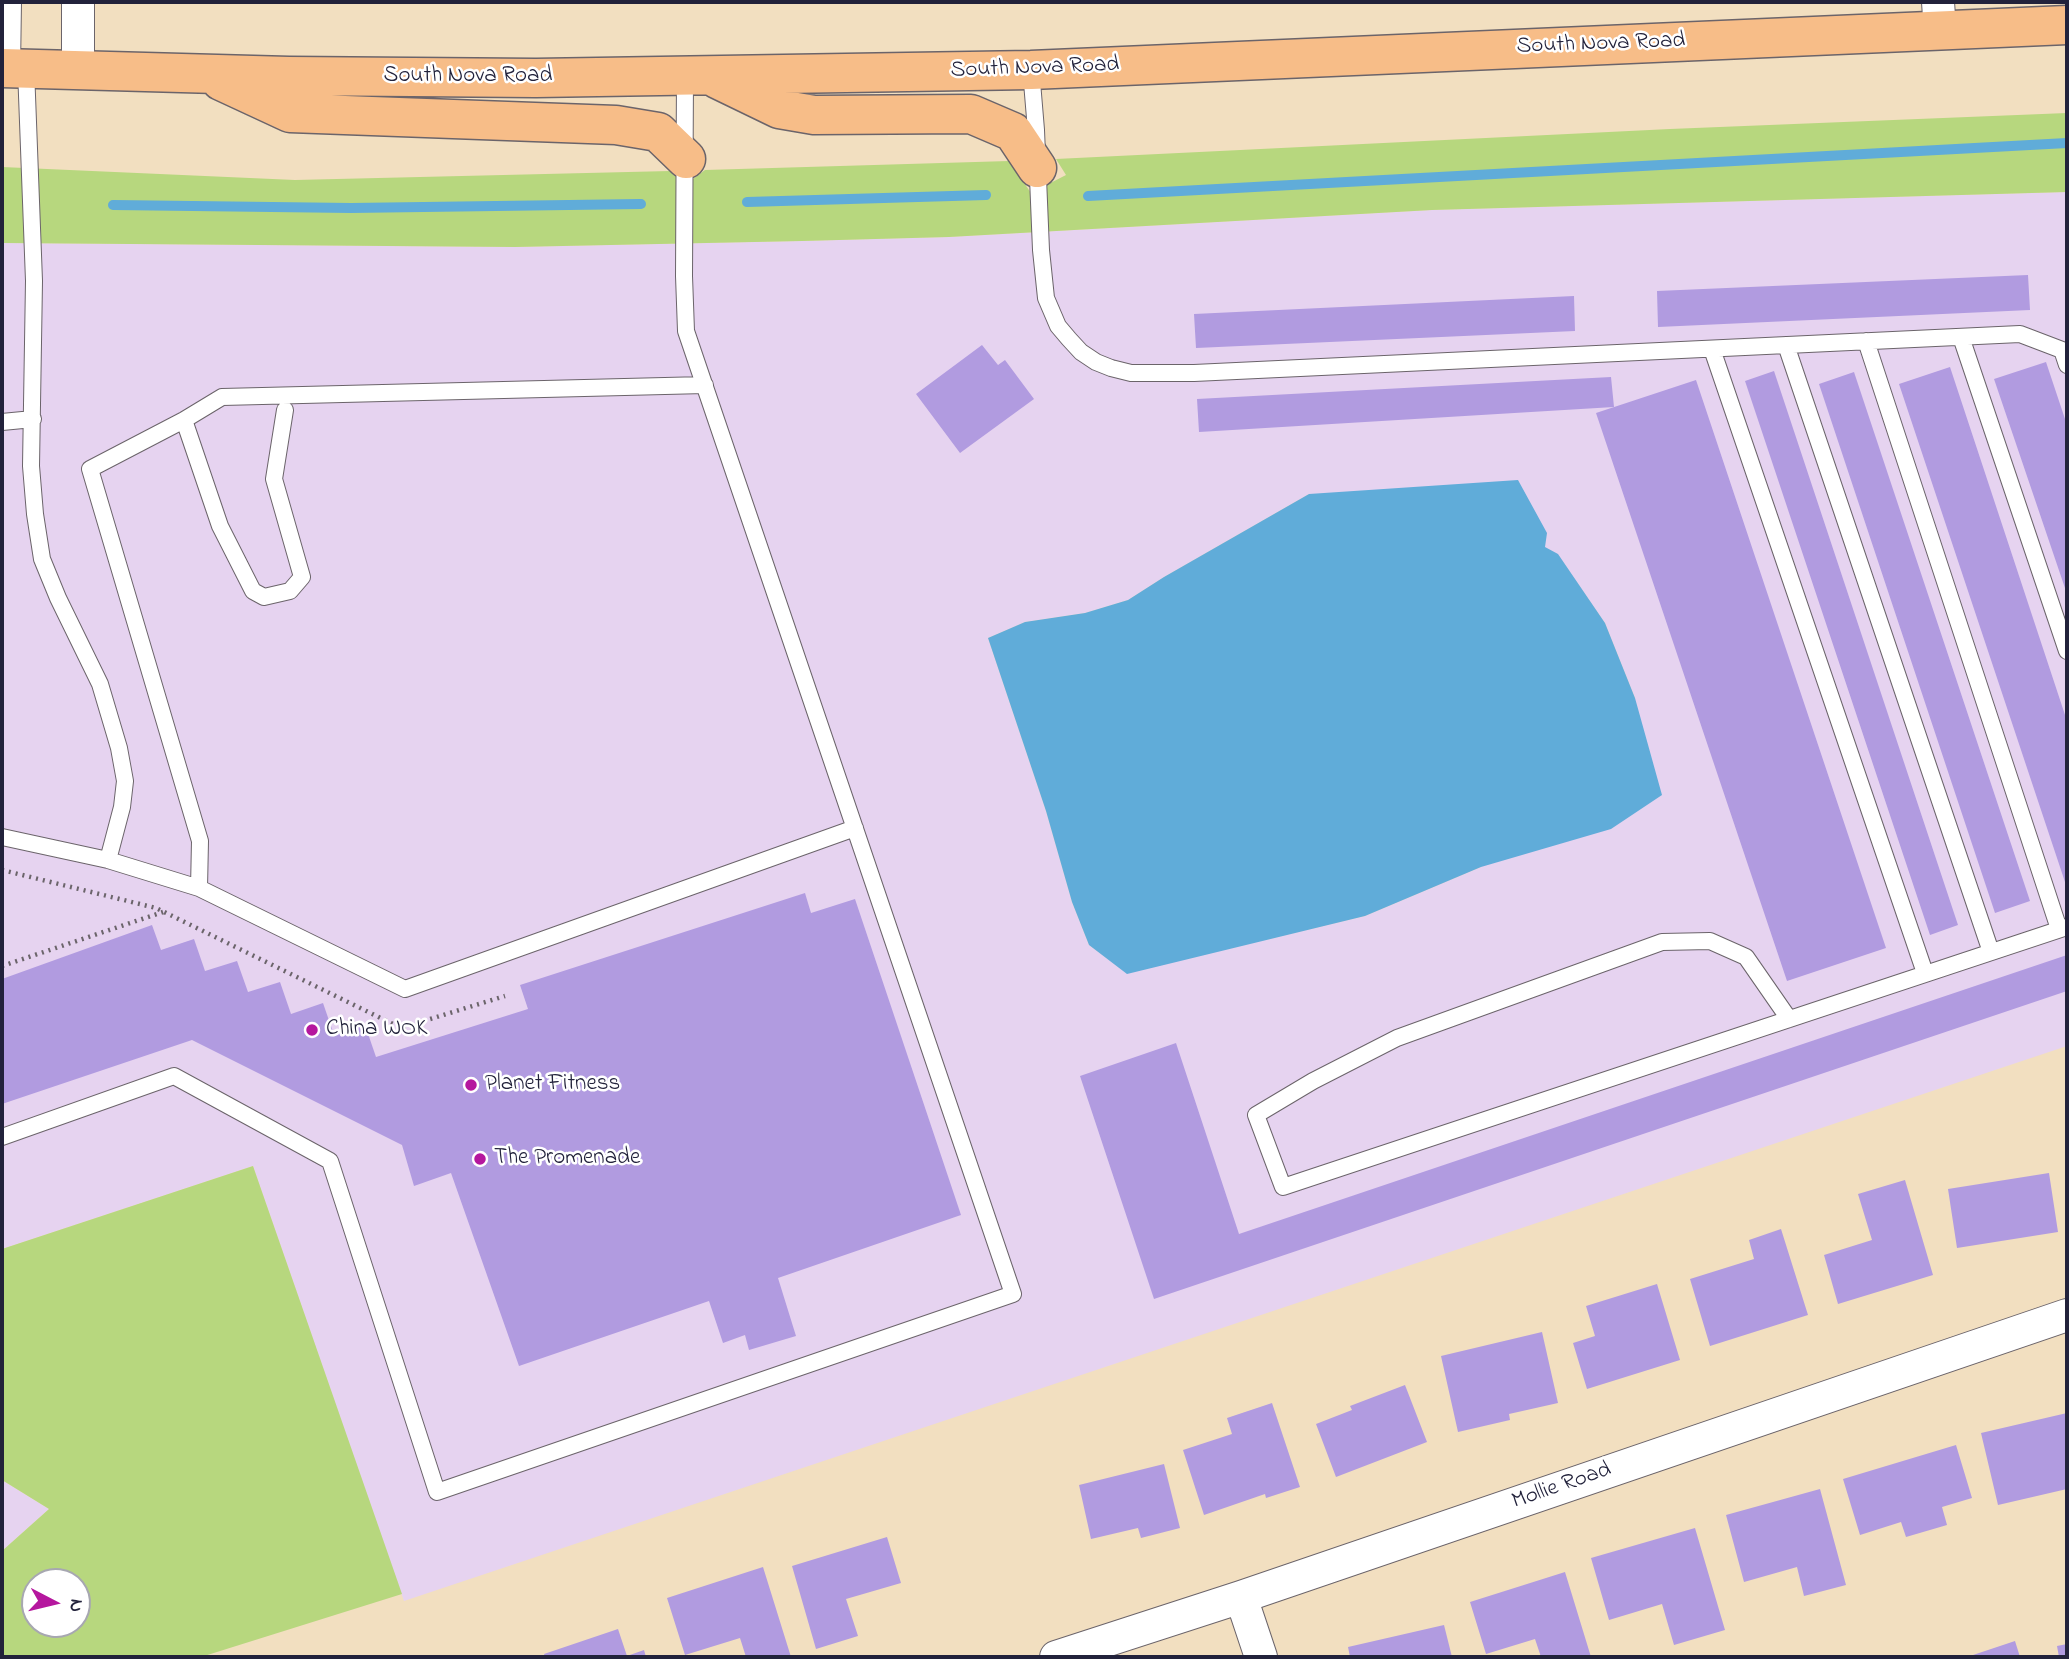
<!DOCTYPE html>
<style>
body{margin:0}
#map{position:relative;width:2069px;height:1659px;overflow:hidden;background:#f2dfc0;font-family:"Indie Flower",sans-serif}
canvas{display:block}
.frame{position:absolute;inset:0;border:4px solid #22223b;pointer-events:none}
.north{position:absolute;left:21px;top:1568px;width:70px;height:70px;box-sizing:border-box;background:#fff;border:2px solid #a7a7b1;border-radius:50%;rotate:97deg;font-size:19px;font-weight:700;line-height:28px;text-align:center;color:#22223b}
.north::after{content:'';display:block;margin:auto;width:24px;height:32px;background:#b5179e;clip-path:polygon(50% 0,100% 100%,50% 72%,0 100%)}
</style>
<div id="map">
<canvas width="2069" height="1659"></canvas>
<div class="frame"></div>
<div class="north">N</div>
</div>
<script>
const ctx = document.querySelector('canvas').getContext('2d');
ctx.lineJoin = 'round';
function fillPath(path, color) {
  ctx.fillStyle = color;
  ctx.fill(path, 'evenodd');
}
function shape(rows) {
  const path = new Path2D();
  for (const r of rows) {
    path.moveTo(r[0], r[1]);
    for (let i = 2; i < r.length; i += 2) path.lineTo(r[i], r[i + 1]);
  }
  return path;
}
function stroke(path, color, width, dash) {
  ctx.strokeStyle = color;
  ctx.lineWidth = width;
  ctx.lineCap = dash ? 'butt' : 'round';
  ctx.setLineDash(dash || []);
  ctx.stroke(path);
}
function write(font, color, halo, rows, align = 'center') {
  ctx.font = font + ' "Indie Flower",sans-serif';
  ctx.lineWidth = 5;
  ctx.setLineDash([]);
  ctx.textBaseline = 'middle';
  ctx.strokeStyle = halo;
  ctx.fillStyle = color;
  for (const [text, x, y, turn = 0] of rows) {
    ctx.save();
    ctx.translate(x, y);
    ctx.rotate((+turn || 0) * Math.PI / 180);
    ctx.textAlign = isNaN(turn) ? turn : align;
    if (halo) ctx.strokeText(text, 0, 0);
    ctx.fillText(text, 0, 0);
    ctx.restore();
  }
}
fillPath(shape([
 [2067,192,2067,1046,404,1601,253,1166,2,1249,2,243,515,247,802,241,949,237,1432,210],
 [1309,494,1558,555,1605,623,1635,698,1481,867,1365,916,1127,973,1089,945,1072,902,1046,811,988,638,1025,622,1085,613,1128,600,1164,577],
 [2,1480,49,1509,2,1551]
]), '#e6d3f0');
fillPath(shape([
 [2067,113,2067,192,1432,210,949,237,802,241,515,247,2,243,2,167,295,180,670,171,685,185,705,170,1009,161,1031,193,1066,175,1056,159,1670,129],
 [253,1166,402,1594,201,1657,2,1657,2,1551,49,1509,2,1480,2,1249],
 [35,1582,77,1582,77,1624,35,1624]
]), '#b7d77e');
fillPath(shape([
 [1518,480,1547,533,1545,547,1558,554,1605,623,1635,698,1662,795,1611,829,1481,867,1365,916,1127,974,1089,945,1072,902,1046,811,988,638,1025,622,1085,613,1128,600,1164,577,1309,494]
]), '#60acd9');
stroke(shape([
 [1088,196,2067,143],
 [747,202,986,195],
 [113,205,351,208,641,204]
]), '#60acd9', 10);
fillPath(shape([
 [2028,275,2030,310,1658,327,1657,291],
 [1574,296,1575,331,1196,348,1194,314],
 [982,345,998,365,1005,360,1034,399,960,453,916,394],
 [2046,362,2067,425,2067,594,1994,379],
 [1950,367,2067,721,2067,888,1899,384],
 [1774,371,1958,925,1930,935,1745,381],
 [1854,372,2030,901,1995,913,1819,384],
 [1611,377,1614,407,1199,432,1197,399],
 [1696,380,1886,948,1787,981,1596,413],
 [805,893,811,913,855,899,961,1215,778,1278,796,1336,749,1350,745,1335,723,1343,709,1301,519,1366,451,1173,414,1186,402,1145,192,1040,2,1104,2,979,152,925,161,950,194,939,205,971,237,961,248,992,280,982,291,1014,323,1003,334,1035,365,1025,376,1057,528,1009,520,985],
 [2067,955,2067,991,1154,1299,1080,1076,1176,1043,1239,1234],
 [2049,1173,2058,1232,1957,1248,1948,1189],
 [1905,1180,1933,1275,1838,1304,1824,1255,1872,1240,1858,1194],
 [1781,1229,1808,1315,1710,1346,1690,1279,1754,1259,1749,1240],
 [1657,1284,1680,1360,1587,1389,1573,1343,1595,1336,1586,1306],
 [1542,1332,1558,1403,1509,1414,1510,1420,1458,1432,1441,1356],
 [1405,1385,1427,1442,1336,1477,1316,1424,1352,1410,1350,1406],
 [1272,1403,1300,1487,1266,1498,1265,1494,1204,1515,1183,1450,1232,1434,1227,1418],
 [2067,1413,2067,1489,1998,1505,1981,1433],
 [1956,1445,1972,1498,1942,1507,1947,1525,1906,1537,1901,1522,1860,1535,1843,1479],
 [1164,1464,1180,1528,1141,1538,1138,1528,1091,1539,1079,1485],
 [1820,1489,1846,1585,1804,1596,1797,1567,1744,1582,1726,1515],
 [1695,1528,1725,1630,1674,1645,1662,1604,1609,1620,1591,1558],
 [887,1537,901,1583,846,1599,858,1636,816,1649,792,1566],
 [763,1567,791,1657,746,1657,740,1638,685,1655,667,1598],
 [1565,1572,1591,1657,1541,1657,1535,1639,1486,1654,1470,1602],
 [1444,1625,1452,1657,1350,1657,1348,1647],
 [618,1629,627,1656,644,1650,646,1657,545,1657,544,1654],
 [2015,1641,2020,1657,1967,1657],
 [2067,1644,2067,1657,2059,1657,2057,1646]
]), '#b19be0');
const lane = shape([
 [1031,70,1036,130,1041,250,1046,298,1058,326,1069,339,1081,352,1096,362,1111,368,1131,373,1194,373,2020,334,2062,350,2067,365],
 [1961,337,2067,651],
 [1866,341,2059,929],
 [1786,345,1991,952],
 [1712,349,1925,973],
 [184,420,220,526,253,591,264,597,290,591,302,577,274,479,285,410],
 [2,422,33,419],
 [2,837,108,860,122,807,125,781,119,748,100,684,58,598,42,559,35,514,31,466,34,281,26,69],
 [108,860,199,888,405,989,855,828],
 [199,888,200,841,90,469,184,420,222,397,705,385],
 [1789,1019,1746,957,1710,941,1662,942,1397,1038,1313,1081,1256,1115,1283,1187,2067,927],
 [2,1137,174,1076,330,1161,437,1492,1013,1294,686,331,684,276,685,76]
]);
const street = shape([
 [1938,2,1940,31],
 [4,68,5,2],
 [78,71,78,2],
 [1241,1597,1261,1657],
 [1056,1657,1241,1597,2067,1315]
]);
const primary = shape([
 [2,68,289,76,536,78,1031,70,2067,25],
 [717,79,779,109,814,115,971,114,1013,132,1037,168],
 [221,81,290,113,616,125,658,132,686,159]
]);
stroke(lane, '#6b646a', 18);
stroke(street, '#6b646a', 34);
stroke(primary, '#6b646a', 41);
stroke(shape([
 [2,870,156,908,401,1028,505,996],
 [2,966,163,912]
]), '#6b646a', 4.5, [2, 5]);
stroke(lane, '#fff', 16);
stroke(street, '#fff', 32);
stroke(primary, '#f7bd88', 38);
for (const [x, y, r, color] of [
 [312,1030,7,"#b5179e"],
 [471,1085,7,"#b5179e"],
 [480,1159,7,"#b5179e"]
]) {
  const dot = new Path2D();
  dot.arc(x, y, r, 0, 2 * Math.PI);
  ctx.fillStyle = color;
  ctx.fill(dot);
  stroke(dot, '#fff', 2.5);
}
write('23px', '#22223b', '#fff', [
 ["South Nova Road",1601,45,-2],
 ["South Nova Road",1035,69,-2],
 ["South Nova Road",468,77],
 ["Mollie Road",1562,1487,-19]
]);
write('23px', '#22223b', '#fff', [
 ["China WOK",326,1030],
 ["Planet Fitness",485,1085],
 ["The Promenade",494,1159]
], 'left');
</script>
